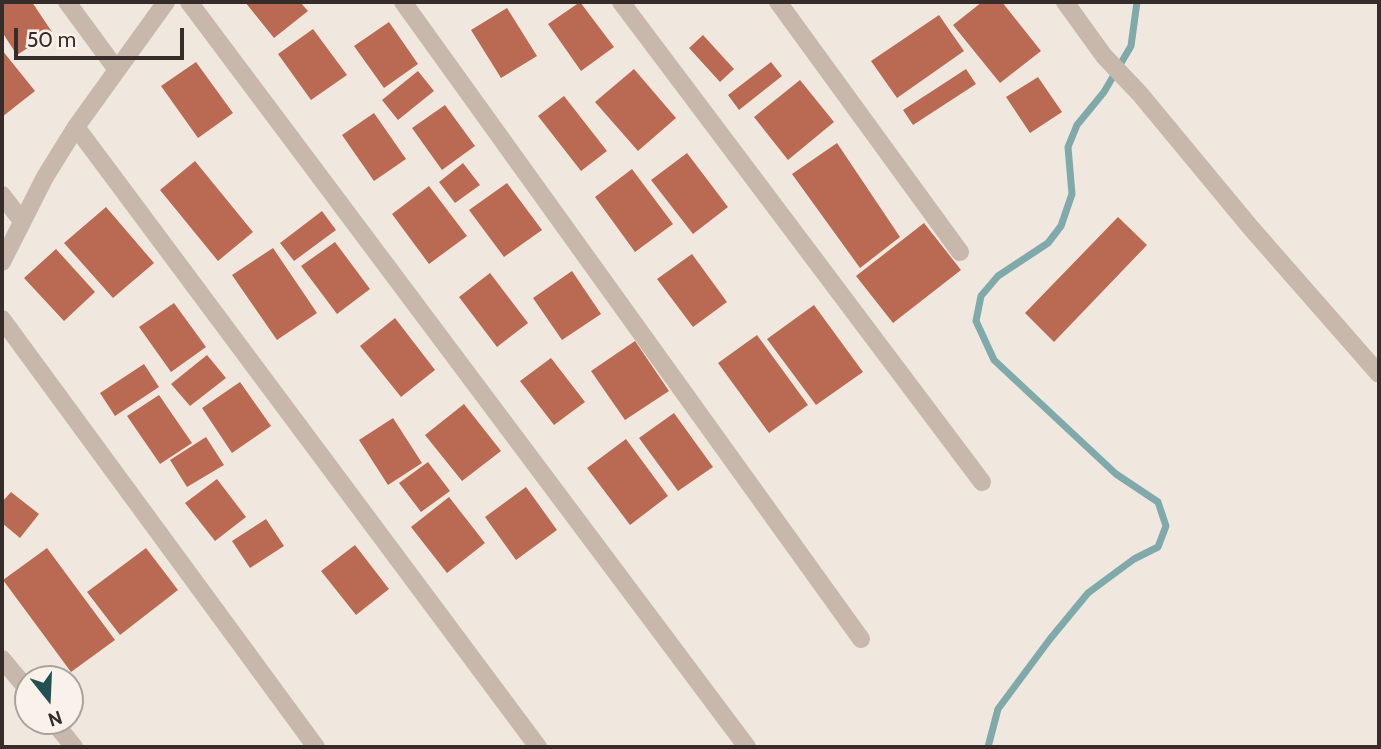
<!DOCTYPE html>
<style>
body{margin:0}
#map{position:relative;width:1381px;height:749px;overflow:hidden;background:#f0e8de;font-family:Cabin,sans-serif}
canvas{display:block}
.frame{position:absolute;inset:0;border:4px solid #362d2a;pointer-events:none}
.north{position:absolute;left:14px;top:665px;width:70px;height:70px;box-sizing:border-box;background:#f8f2ea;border:2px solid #aaa39d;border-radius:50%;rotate:162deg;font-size:19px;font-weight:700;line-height:28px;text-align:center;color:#362d2a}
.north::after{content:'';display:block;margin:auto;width:24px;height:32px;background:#235153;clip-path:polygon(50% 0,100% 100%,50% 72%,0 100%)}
.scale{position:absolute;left:14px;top:28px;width:170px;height:32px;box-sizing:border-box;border:4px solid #362d2a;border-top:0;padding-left:9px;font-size:21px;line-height:24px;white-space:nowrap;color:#362d2a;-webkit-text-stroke:5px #f8f2ea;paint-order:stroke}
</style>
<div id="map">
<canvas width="1381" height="749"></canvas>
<div class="frame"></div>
<div class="north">N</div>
<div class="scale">50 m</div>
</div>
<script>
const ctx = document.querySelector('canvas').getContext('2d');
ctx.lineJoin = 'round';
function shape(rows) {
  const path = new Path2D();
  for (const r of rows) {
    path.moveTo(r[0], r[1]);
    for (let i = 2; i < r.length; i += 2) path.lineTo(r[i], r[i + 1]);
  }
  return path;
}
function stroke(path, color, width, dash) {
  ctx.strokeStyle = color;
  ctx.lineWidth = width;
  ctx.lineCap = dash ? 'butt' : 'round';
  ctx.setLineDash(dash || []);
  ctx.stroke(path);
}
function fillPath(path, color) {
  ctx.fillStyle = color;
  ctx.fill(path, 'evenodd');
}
stroke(shape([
 [988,747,998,709,1050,639,1088,593,1134,559,1158,547,1166,526,1158,502,1116,474,994,360,976,321,981,296,998,276,1048,243,1061,226,1072,194,1068,147,1077,125,1104,92,1131,46,1137,2]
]), '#80a9ab', 7);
fillPath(shape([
 [2,2,32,2,52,32,17,55,2,32],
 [245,2,300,2,308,11,274,38],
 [580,2,614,47,581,71,548,24],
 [982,2,1002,2,1041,51,1000,83,953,25],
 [507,8,537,56,501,78,471,30],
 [939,15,964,51,897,98,871,61],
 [389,22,418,64,384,88,354,46],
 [313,29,347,75,311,100,278,54],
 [703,35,734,69,720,82,689,48],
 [2,50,35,91,2,117],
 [196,62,233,113,198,138,161,86],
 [771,62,782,76,739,110,728,95],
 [634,69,676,118,638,151,595,102],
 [966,69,976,84,913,125,903,110],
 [418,71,434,91,398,120,382,100],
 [1038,77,1062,112,1030,133,1006,97],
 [800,80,834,122,788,160,754,117],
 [564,96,607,151,581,171,538,116],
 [445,105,475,146,442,170,412,128],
 [374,113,406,159,374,181,342,135],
 [837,143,900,237,860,268,792,174],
 [687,153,728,207,693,234,651,180],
 [195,161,253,232,218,261,160,190],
 [463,163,480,185,455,203,439,182],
 [632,169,673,224,635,252,595,197],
 [507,183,542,230,504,257,469,210],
 [429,186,467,236,429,264,392,214],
 [106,207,154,263,113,298,64,243],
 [322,211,336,230,294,261,280,243],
 [1118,217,1147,245,1054,342,1025,313],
 [924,223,961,270,893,323,856,276],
 [335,242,370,289,337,314,301,266],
 [273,248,317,313,277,340,232,275],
 [56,249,95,292,64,321,24,278],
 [692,254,727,302,693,327,657,279],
 [572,271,601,314,562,340,533,298],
 [490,273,528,323,497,347,459,297],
 [174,303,206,347,171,372,139,327],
 [814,305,863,372,816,405,767,339],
 [395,318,435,370,401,397,360,346],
 [757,335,808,405,769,433,718,363],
 [635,341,669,391,625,420,591,371],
 [207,355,226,378,190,406,171,384],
 [551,358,585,402,554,425,520,381],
 [144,364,159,387,115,416,100,393],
 [240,382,271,426,232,453,202,408],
 [159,395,192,443,160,464,127,416],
 [464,404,501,451,462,481,425,435],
 [674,413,713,467,678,491,639,438],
 [393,418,422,463,388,485,359,440],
 [206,437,224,465,187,487,170,460],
 [626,439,668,496,630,525,587,468],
 [428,462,450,491,421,512,399,483],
 [217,479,246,517,215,541,185,503],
 [526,487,557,530,516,560,485,517],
 [11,492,39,514,20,538,2,523,2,502],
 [449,497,485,543,447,573,411,527],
 [266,519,284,546,250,568,232,541],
 [355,545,389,589,356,615,321,571],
 [47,548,115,640,71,672,3,580],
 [146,548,178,590,120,635,87,592]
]), '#ba6a52');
stroke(shape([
 [67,2,117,70],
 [189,2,747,747],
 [403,2,861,639],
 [621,2,982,482],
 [778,2,960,252],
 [1065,2,1104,56,1140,94,1251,228,1379,374],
 [76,127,538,747],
 [2,195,22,221],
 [2,262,45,177,76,127,166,2],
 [2,319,316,747],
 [2,659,28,690],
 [53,721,74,747]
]), '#c7b8ab', 18);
</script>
